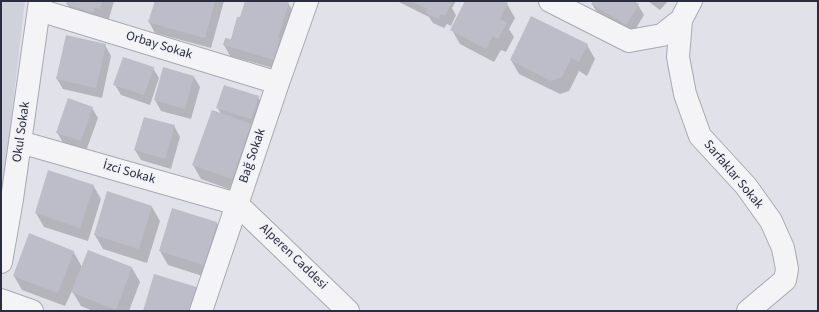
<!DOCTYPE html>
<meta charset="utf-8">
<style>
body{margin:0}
#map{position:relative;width:819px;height:312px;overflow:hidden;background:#e1e2e9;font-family:"Source Sans 3",sans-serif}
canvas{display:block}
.frame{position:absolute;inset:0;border:2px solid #2a2d40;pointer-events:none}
</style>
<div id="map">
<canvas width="819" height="312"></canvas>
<div class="frame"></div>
</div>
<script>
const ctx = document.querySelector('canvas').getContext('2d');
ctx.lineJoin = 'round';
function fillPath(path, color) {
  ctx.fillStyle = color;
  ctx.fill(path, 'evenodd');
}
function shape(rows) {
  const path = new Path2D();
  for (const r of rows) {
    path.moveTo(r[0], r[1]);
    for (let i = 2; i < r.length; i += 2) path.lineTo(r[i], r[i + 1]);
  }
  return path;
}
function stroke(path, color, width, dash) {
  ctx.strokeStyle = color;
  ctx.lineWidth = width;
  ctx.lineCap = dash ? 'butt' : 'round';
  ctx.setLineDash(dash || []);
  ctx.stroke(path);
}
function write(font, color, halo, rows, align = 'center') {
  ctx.font = font + ' "Source Sans 3",sans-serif';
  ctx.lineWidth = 3;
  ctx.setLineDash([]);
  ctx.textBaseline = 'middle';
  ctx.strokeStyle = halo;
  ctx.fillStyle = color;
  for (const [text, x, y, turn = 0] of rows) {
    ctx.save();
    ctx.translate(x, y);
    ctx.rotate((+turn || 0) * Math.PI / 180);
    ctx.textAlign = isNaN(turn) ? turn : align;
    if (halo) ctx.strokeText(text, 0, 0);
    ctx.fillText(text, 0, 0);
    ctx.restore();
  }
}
fillPath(shape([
 [1,1,25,1,3,188,1,188]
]), '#cfd1db');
fillPath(shape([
 [68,1,114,1,108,22,75,18,67,4],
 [156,1,224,1,211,48,155,33,149,22],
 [246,1,283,1,288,3,294,13,280,70,230,56,224,45,232,40,241,18],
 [397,1,456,1,452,8,456,15,451,26,447,24,444,28,433,23,429,17],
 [467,1,501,1,507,4,515,18,509,29,514,37,506,52,501,50,494,62,460,44,452,30],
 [594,1,632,1,638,5,644,15,632,35,598,14,592,4],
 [648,1,668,1,660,10],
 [105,45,111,56,102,98,63,89,57,79],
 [587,45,595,59,587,76,579,71,569,91,560,94,519,74,511,60],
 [153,68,159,78,150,105,121,95,115,85],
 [194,77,200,87,191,119,161,111,155,100],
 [258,97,264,108,240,193,201,179,193,165,221,114,217,107],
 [92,108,98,118,86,151,63,143,57,132],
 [174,126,180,137,171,169,141,160,135,150],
 [93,185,101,199,88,241,44,227,36,213],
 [152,207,160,221,147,263,103,249,95,235],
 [173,209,217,223,225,237,212,279,168,265,160,251],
 [73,251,82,267,88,251,132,268,140,282,129,311,93,311,81,306,72,291,65,306,22,290,14,276]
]), '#0003');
fillPath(shape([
 [67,1,102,1,100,9,95,7,93,13,66,4],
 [155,1,215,1,205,38,148,22],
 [245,1,289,2,278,38,280,38,274,60,223,45,225,38,231,39,237,17,240,17],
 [410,1,445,1,451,4,445,16,441,14,438,19,426,13,427,9],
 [465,1,503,1,508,3,500,19,507,23,498,39,493,36,486,49,450,30],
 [593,1,634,1,639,4,626,25,591,4],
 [531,16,588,44,579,62,571,58,562,77,551,81,510,60],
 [66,35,106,44,96,88,56,79],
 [123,57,154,67,144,95,113,85],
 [163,67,194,76,185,109,154,100],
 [224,85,259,96,251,119,216,108],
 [68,98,93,107,81,141,56,133],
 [212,110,251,124,232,179,192,165],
 [144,117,175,125,165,159,134,150],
 [48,170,94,185,80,228,35,213],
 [107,191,152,206,139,249,94,235],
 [172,208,217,222,204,265,159,251],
 [29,233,74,251,58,293,13,276],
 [88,250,132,267,116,310,71,292],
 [154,274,200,288,193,311,143,311]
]), '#bcbdc8');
const minor = shape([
 [550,1,629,41,662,35,681,20,691,1],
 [39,10,278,83],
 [681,20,678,57,685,94,700,136,746,186,771,221,783,248,787,269,785,280,748,311],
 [20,142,237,204,348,311],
 [1,262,12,199,40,1],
 [1,300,32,311],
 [201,311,278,83,307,1]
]);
stroke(minor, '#a6a8b3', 24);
stroke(minor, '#f4f4f7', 22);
write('13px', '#2a2d40', '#f0f2f6', [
 ["Orbay Sokak",159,46,17],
 ["Okul Sokak",22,132,-82],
 ["Bağ Sokak",253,156,-71],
 ["İzci Sokak",129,173,16],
 ["Sarfaklar Sokak",733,175,50],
 ["Alperen Caddesi",293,257,44]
]);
</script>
